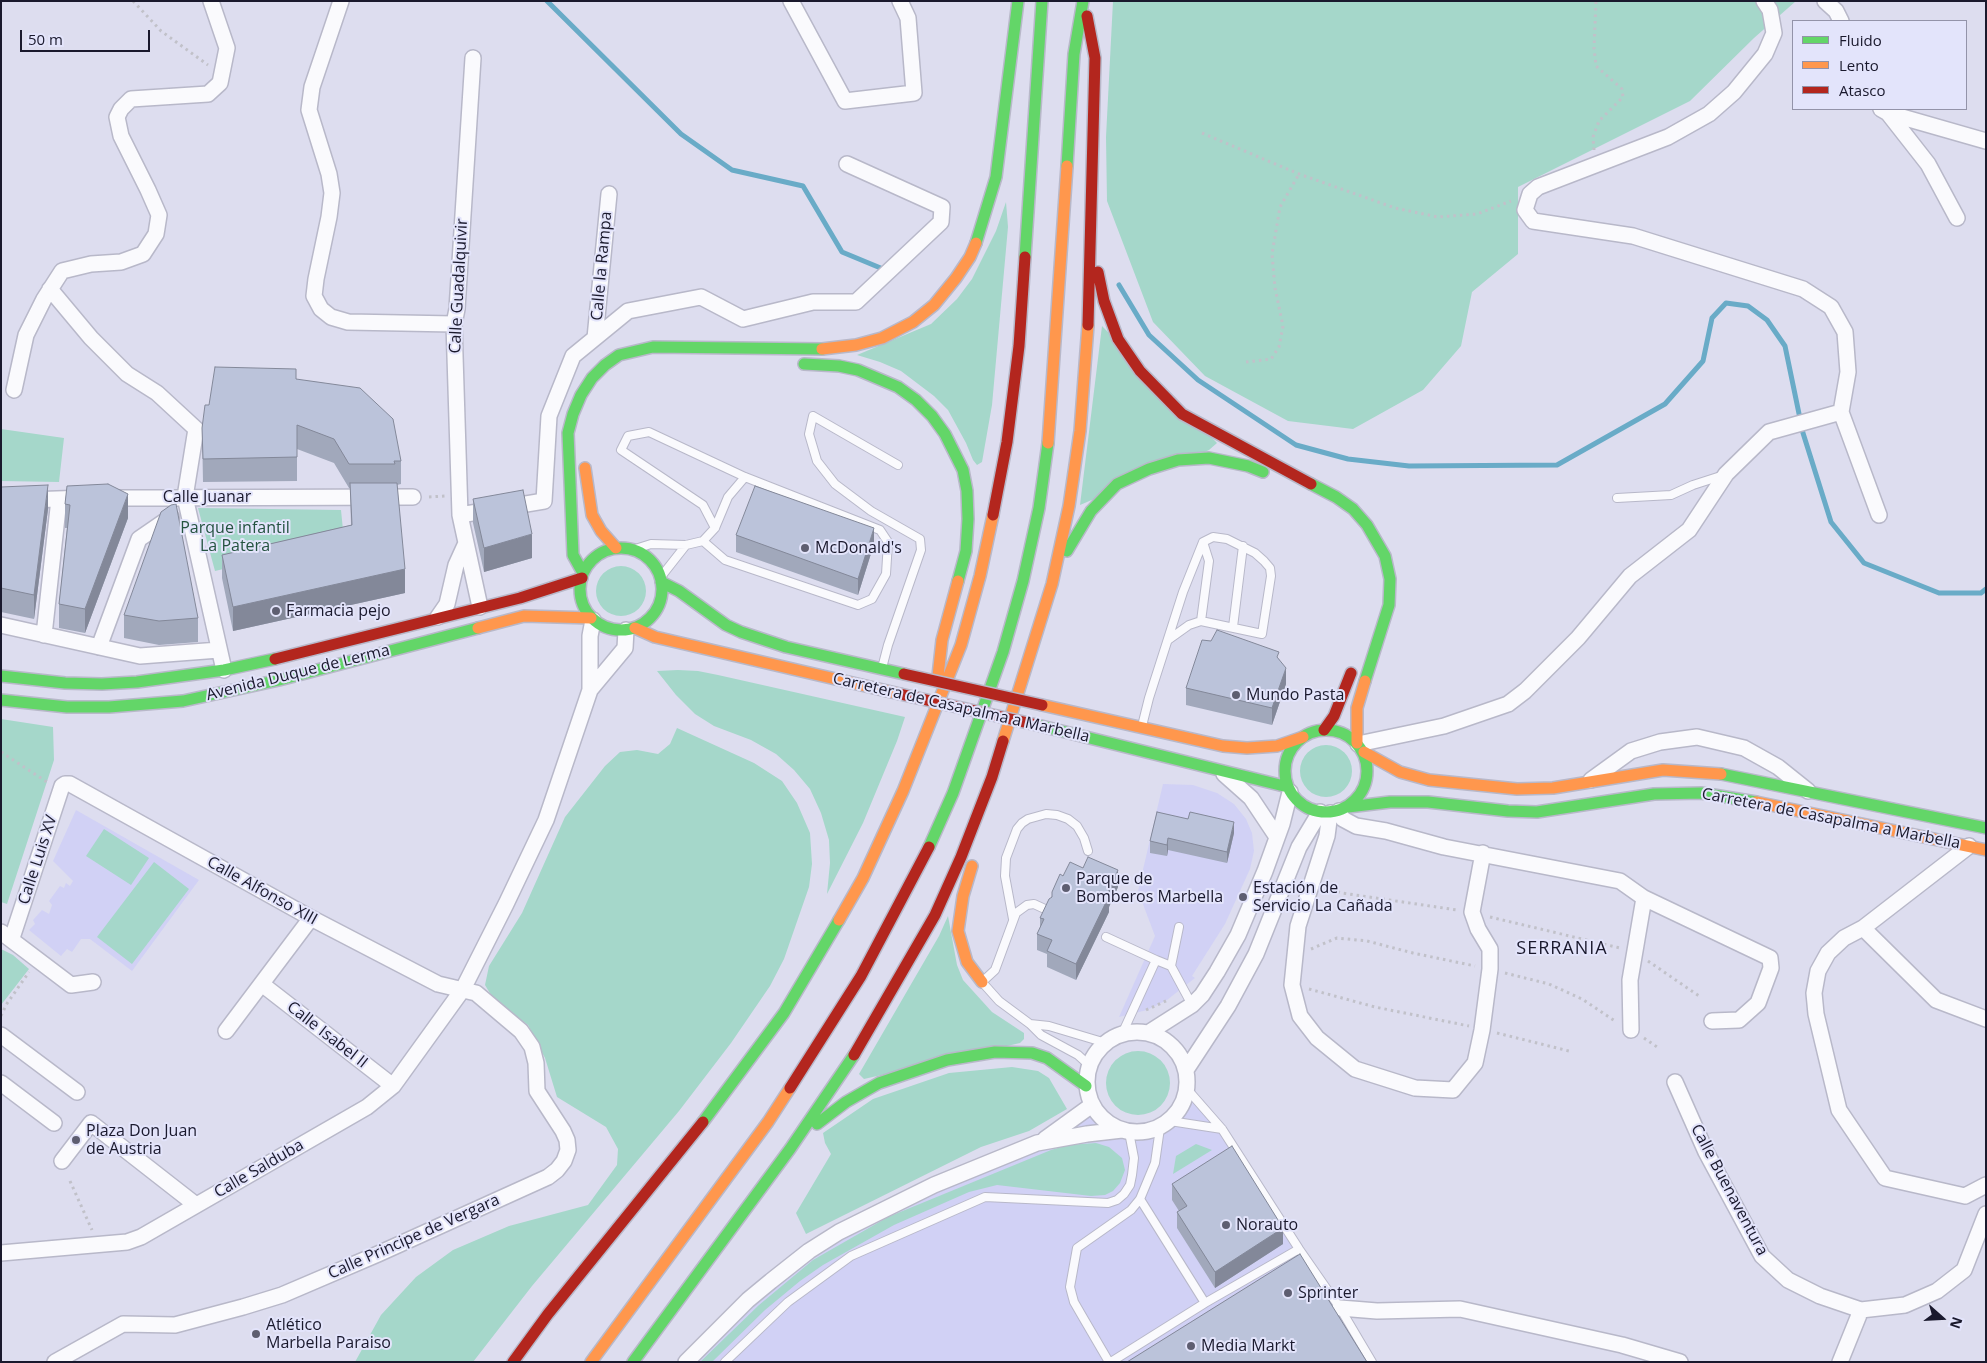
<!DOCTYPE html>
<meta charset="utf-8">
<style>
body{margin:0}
#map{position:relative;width:1987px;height:1363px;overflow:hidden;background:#ddddef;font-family:"Open Sans",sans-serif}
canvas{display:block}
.frame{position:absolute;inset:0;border:2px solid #1a192d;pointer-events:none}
.legend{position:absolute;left:1792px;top:20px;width:175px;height:90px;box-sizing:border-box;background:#e3e4fb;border:1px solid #9393a9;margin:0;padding:6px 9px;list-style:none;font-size:15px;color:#1a192d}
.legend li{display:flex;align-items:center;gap:10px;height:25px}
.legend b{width:25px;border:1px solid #9393a9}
.north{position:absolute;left:1917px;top:1293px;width:50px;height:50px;-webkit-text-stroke:4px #e3e4fb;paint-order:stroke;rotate:109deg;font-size:14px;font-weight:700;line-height:20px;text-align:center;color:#1a192d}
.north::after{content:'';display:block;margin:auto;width:18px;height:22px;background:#1a192d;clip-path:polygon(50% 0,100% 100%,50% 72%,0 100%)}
.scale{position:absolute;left:20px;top:30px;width:130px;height:22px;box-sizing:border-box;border:2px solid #1a192d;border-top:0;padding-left:6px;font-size:15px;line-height:18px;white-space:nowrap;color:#1a192d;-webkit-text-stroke:4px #e3e4fb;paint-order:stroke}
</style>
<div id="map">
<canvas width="1987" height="1363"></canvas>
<div class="frame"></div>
<ul class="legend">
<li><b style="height:6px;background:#63d668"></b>Fluido</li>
<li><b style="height:6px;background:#ff974d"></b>Lento</li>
<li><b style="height:6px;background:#b3261e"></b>Atasco</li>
</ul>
<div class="north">N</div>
<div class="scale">50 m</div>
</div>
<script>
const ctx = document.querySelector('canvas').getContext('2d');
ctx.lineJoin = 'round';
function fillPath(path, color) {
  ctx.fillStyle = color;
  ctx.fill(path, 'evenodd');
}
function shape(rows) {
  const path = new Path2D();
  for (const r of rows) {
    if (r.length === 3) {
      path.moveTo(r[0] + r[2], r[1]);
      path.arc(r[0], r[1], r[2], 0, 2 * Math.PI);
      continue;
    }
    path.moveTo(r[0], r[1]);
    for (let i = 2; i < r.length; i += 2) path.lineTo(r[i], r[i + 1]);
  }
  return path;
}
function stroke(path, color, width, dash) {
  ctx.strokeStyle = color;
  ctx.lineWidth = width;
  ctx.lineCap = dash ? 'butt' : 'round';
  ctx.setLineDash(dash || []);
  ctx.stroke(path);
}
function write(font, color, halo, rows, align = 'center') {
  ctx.font = font + ' "Open Sans",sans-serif';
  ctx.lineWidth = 4;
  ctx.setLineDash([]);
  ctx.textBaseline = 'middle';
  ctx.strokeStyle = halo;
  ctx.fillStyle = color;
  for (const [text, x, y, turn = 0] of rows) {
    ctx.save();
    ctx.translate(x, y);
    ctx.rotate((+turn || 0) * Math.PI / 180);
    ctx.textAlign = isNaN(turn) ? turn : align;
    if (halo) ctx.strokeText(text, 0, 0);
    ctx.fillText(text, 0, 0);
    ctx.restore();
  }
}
fillPath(shape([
 [1163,784,1193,785,1217,793,1234,804,1246,819,1252,833,1254,851,1250,869,1225,924,1192,976,1195,978,1167,1000,1147,1010,1119,1017,1155,936,1138,891],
 [76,810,199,880,132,971,90,939,81,939,72,952,67,949,61,956,29,930,35,924,33,920,42,910,49,914,52,905,49,901,60,886,64,888,66,883,70,886,73,881,53,861],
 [1187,1089,1222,1129,1372,1362,686,1362,809,1251,1037,1143,1092,1105,1102,1119,1122,1130,1135,1133,1147,1132,1160,1128,1170,1121,1178,1112,1184,1101]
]), '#d1d1f5');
fillPath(shape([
 [1113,1,1796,1,1754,38,1690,101,1518,187,1518,254,1472,292,1461,346,1423,390,1353,429,1288,421,1205,376,1153,322,1107,201,1106,137],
 [1006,202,1008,227,992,405,982,462,977,465,973,460,966,443,948,410,934,396,901,371,880,362,857,355,931,324,957,299,972,279,996,231],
 [1102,326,1217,443,1209,450,1080,505],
 [1,429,64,438,59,482,1,481],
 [198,508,341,510,344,540,215,571],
 [621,591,25],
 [678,670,698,671,718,675,905,717,897,741,863,823,827,894,830,863,829,840,821,813,810,789,794,770,776,754,751,740,714,726,695,714,676,695,657,671],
 [1,719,53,727,54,760,7,904,1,902],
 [677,728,754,763,782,781,797,803,810,833,812,864,809,887,784,959,770,986,731,1043,679,1111,532,1286,473,1362,355,1362,381,1315,416,1277,453,1250,509,1226,588,1205,617,1165,618,1149,606,1127,557,1097,545,1058,528,1025,494,1000,485,985,489,966,522,913,565,817,605,766,620,752,637,750,658,754,670,744],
 [1326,771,26],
 [104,829,149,858,131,885,86,856],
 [154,862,189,889,132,964,97,937],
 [948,916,957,965,963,980,992,1012,1024,1033,1024,1039,1020,1043,864,1079,859,1074,939,936],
 [1,949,13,955,29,969,1,1005],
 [1138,1083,32],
 [1012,1067,1038,1071,1049,1078,1067,1109,1029,1131,981,1147,806,1234,796,1213,831,1154,825,1143,823,1133,873,1099,949,1073],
 [1096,1143,1109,1147,1122,1158,1125,1170,1120,1183,1113,1191,1105,1195,1091,1196,997,1185,969,1192,894,1225,823,1265,800,1281,765,1310,712,1362,700,1362,759,1305,813,1260,888,1217,1051,1150,1068,1145],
 [1196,1144,1212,1150,1173,1174,1176,1156]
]), '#a5d7ca');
stroke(shape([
 [547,1,681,134,732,170,803,186,842,252,883,269],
 [1119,285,1149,335,1198,380,1296,445,1348,459,1409,466,1557,465,1665,404,1703,361,1712,318,1726,303,1748,306,1767,320,1785,346,1803,433,1831,522,1864,563,1939,593,1981,593,1986,589]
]), '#69abc7', 5);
const lane = shape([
 [1617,498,1671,495,1693,485,1724,475],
 [703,541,725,560,858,605,872,599,886,574,888,542,880,530,745,477,649,432,628,436,621,450,703,505,715,528],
 [632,550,651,544,686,545,703,541,715,528,728,497,745,477],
 [660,578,686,545],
 [1201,621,1209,561,1203,542],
 [1233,627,1243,546],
 [882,668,888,645,921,550,920,539,871,511,835,484,817,461,809,434,813,416,898,465],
 [1142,726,1149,698,1183,592,1203,542,1213,537,1227,539,1255,553,1264,561,1270,568,1271,576,1262,634,1201,621,1189,625,1168,640],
 [1047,910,1034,904,1027,905,1016,913,995,970,982,982,999,1001,1030,1024,1041,1035,1078,1055,1090,1066],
 [1013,919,1005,876,1006,858,1017,829,1022,823,1028,819,1046,814,1057,815,1068,819,1077,826,1084,838,1088,851],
 [1106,937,1156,960],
 [1171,966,1179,927],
 [1030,1024,1049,1026,1106,1043],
 [1122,1034,1156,960,1171,966,1192,1005],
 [1187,1089,1222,1129,1299,1249,1340,1308,1372,1362],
 [1170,1121,1222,1129],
 [1205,1303,1299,1249],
 [725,1362,788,1302,851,1256,985,1197,1108,1203,1117,1200,1124,1194,1130,1185,1132,1175,1134,1158,1129,1132],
 [1109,1362,1085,1321,1074,1302,1070,1287,1077,1248,1131,1210,1140,1199,1155,1163,1160,1128],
 [1111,1362,1205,1303,1140,1199]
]);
const street = shape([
 [341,1,312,87,309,110,329,174,332,193,329,217,316,279,314,296,321,309,331,317,348,322,454,324],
 [791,1,845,101,914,93,908,18,900,1],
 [1764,1,1770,10,1774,33,1765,54,1734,92,1709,114,1668,137,1538,187,1530,194,1525,210,1533,221,1633,236,1803,289,1831,307,1845,332,1848,372,1841,412],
 [1825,1,1836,11,1841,21],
 [473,58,457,309,454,324,460,515,480,607],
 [1881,109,1888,113,1928,164,1957,218],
 [1888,113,1986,141],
 [50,289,91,338,127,374,157,393,196,429,185,497,224,670],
 [595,338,609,194],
 [14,390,26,335,44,299,62,271,91,264,121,262,143,254,156,234,159,215,148,190,121,136,117,117,121,109,131,99,208,94,220,83,227,48,211,1],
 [108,498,413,497],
 [1,501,85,498],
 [460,515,544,501,549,416,573,356,628,311,701,297,743,319,813,302,856,302,941,222,942,207,847,164],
 [438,617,447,604,456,565,466,543],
 [1,625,140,656,219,650],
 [44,635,59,499],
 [99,647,139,539,171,517],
 [590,690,625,648,626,630],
 [1358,744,1444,726,1508,704,1525,691,1578,638,1630,576,1689,530,1726,474,1769,432,1841,412,1879,515],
 [1224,774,1251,798,1277,837],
 [1591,780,1631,751,1660,742,1697,737,1744,748,1778,767,1808,791],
 [1339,811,1343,819,1356,826,1386,831,1444,847,1620,881,1644,898,1770,958,1771,968,1758,1003,1739,1020,1712,1021],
 [1330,813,1327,836,1298,926,1292,985,1300,1016,1317,1038,1355,1069,1415,1088,1453,1090,1475,1063,1482,1030,1490,969,1490,949,1478,929,1472,912,1483,853],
 [1969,846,1863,928,1936,1000,1986,1019],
 [1863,928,1844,938,1828,953,1818,971,1814,993,1816,1014,1839,1110,1885,1178,1965,1196,1986,1185],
 [1,932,71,985,93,982],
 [12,938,62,786,65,784,70,784,311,918,438,984,476,993,521,1031,532,1047,536,1063,537,1091,563,1131,567,1140,568,1150,564,1161,557,1170,548,1177,378,1254,282,1295,243,1307,175,1325,123,1324,55,1362],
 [263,985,393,1086],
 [1631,1030,1630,980,1644,898],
 [226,1031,311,918],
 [1137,1082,50],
 [1148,1033,1192,1005,1202,995,1217,972,1238,935,1265,871,1282,824,1290,792],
 [1,1035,77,1092],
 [1186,1070,1228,1006,1256,954,1299,847,1320,812],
 [1675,1082,1706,1152,1762,1256,1788,1280,1820,1296,1861,1310,1905,1305,1937,1291,1964,1270,1986,1214],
 [1,1083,54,1123],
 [1045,1139,1092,1105],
 [62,1161,91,1123,196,1205],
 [1,1253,127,1242,141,1237,367,1107,393,1086,463,989,506,904,546,820,590,690,590,636,593,620],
 [1340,1308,1377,1311,1460,1309,1622,1345,1680,1362],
 [686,1362,748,1300,771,1281,809,1251,839,1232,934,1185,1037,1143,1087,1134,1122,1130],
 [1840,1362,1861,1310]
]);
const fast = shape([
 [1067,166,1074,54,1083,1],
 [976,243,996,177,1018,1],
 [1025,257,1042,1],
 [804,364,839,366,858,370,898,387,916,400,932,416,945,434,963,470,967,491,968,519,966,551,958,581],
 [1311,484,1336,497,1353,509,1367,525,1385,556,1390,579,1389,605,1365,681],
 [621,589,41],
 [1067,551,1091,511,1117,484,1149,469,1178,460,1209,458,1248,466,1263,472],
 [583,573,573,555,568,433,573,414,581,395,592,378,605,365,619,355,653,347,822,349],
 [661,582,679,591,726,625,741,632,786,647,904,674],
 [1,676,65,683,102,684,137,682,224,670,275,659],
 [1,700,67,707,109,707,183,701,279,680,478,628],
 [1037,725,1288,787],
 [1326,771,41],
 [1721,774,1986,828],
 [1348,807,1390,802,1428,802,1508,811,1537,812,1654,794,1701,793,1756,802],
 [929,847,953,793,1003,652,1023,581,1039,508,1048,443],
 [703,1122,784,1013,839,920],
 [817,1124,846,1102,879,1083,947,1060,995,1052,1032,1053,1047,1058,1086,1086],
 [633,1362,790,1149,854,1055]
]);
const slow = shape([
 [822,349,856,345,882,338,913,322,934,305,956,278,970,257,976,243],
 [1048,443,1067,166],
 [585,468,592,515,601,531,616,548],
 [478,628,524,616,591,618],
 [635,628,655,637,900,694],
 [938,676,942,640,958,581],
 [1042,705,1223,746,1247,748,1277,746,1303,737],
 [1003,741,1052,584,1069,506,1080,431,1088,325],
 [1357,743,1357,708,1365,681],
 [1364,752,1400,772,1429,780,1517,789,1553,788,1663,770,1721,774],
 [1756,802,1986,850],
 [972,866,963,896,958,931,967,962,982,982],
 [839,920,863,878,903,791,961,645,980,576,993,515],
 [591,1362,768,1122,790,1088]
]);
const jam = shape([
 [1087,16,1095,58,1088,325],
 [1098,272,1104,301,1118,339,1140,371,1182,414,1311,484],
 [993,515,1007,442,1019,346,1025,257],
 [275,659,520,598,582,578],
 [1324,730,1334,716,1351,673],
 [854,1055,935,915,961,857,992,777,1003,741],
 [790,1088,861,976,929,847],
 [513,1362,548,1314,703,1122]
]);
stroke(lane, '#b8b8c9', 10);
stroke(street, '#b8b8c9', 18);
stroke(fast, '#b8b8c9', 14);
stroke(slow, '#b8b8c9', 14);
stroke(jam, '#b8b8c9', 14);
stroke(shape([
 [133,1,161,31,208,65],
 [1202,133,1299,174,1395,208,1438,217,1477,214,1511,201],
 [1594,150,1593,137,1599,121,1623,97,1622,89,1596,66,1594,48,1596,1],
 [1246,362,1271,359,1279,347,1283,326,1275,288,1272,254,1280,207,1299,174],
 [429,497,445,496],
 [1,752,47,782],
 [1325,888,1342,893,1457,910],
 [1490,917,1620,948],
 [1311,949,1337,938,1367,941,1413,953,1475,966],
 [1648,961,1699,996],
 [1505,973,1549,984,1582,999,1615,1021],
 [1309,989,1375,1007,1469,1026],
 [1146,1010,1168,1000],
 [1,1016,6,1005,29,972],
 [1497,1033,1569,1051],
 [1644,1038,1660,1049],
 [70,1181,92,1230]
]), '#c1c1c9', 3, [2.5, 4]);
stroke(lane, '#fafafd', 8);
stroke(street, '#fafafd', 15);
stroke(fast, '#63d668', 11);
stroke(slow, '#ff974d', 11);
stroke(jam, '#b3261e', 11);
const jamBridge = shape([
 [904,674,1042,705],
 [900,694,1037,725]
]);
stroke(jamBridge, '#b8b8c9', 14, []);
stroke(jamBridge, '#b3261e', 11);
fillPath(shape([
 [296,379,401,461,401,484,397,485,405,593,233,631,222,578,222,555,351,525,350,488,349,488,334,463,297,449,297,481,203,482,202,428,209,405],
 [67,486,128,518,85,633,59,628,59,604,67,528,65,528,65,504],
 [1,487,48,509,34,619,1,612],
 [473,499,532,558,484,572,473,523],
 [736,535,874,544,858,595,736,552],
 [124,615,198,618,198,642,159,645,124,638],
 [1279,659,1286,684,1272,725,1186,705,1186,688],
 [1157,812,1234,833,1227,863,1168,850,1167,856,1150,853,1150,841],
 [1063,876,1118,887,1109,907,1109,912,1076,980,1047,967,1047,954,1037,950,1037,934,1040,928,1040,918],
 [1172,1184,1283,1244,1215,1288,1177,1228,1177,1212,1179,1211,1172,1200]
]), '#a1a8bb');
fillPath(shape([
 [48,485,48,509,34,619,34,595],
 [128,494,128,518,85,633,85,609],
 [874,528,874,544,858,595,858,579],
 [532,534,532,558,484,572,484,548],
 [405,569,405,593,233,631,233,607],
 [1286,668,1286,684,1272,725,1272,708],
 [1234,822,1234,833,1227,863,1227,852],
 [1168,838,1168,850,1167,856,1167,845],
 [1118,870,1118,887,1109,907,1109,912,1076,980,1076,964],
 [1283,1228,1283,1244,1215,1288,1215,1272]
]), '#838899');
const building = shape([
 [215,367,296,369,296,379,360,388,393,419,401,461,394,461,395,464,349,464,334,439,297,425,297,457,203,459,202,428,205,405,209,405,215,367],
 [350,483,397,483,405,569,233,607,222,555,352,525,350,483],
 [108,484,128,494,85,609,59,604,70,505,65,504,67,486,108,484],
 [48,485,34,595,1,588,1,487,48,485],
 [755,486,874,528,858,579,736,535,755,486],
 [523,490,532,534,484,548,473,499,523,490],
 [176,504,198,618,159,621,124,615,161,512,171,505,176,504],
 [1217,630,1279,652,1277,657,1286,668,1272,708,1186,688,1202,640,1211,641,1217,630],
 [1157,812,1188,819,1190,812,1234,822,1227,852,1168,838,1167,845,1150,841,1157,812],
 [1088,857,1118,870,1107,895,1109,896,1076,964,1047,951,1052,940,1037,934,1044,919,1040,918,1049,899,1052,897,1052,892,1060,874,1063,876,1070,862,1083,868,1088,857],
 [1232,1146,1283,1228,1215,1272,1177,1212,1187,1206,1172,1184,1232,1146],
 [1300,1254,1367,1362,1127,1362,1300,1254]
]);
fillPath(building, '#bbc3da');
stroke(building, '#838899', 1);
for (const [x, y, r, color] of [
 [805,548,5,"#5e5e71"],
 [276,611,5,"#5e5e71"],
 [1236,695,5,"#5e5e71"],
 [1066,888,5,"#5e5e71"],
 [1243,897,5,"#5e5e71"],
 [76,1140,5,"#5e5e71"],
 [1226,1225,5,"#5e5e71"],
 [1288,1293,5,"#5e5e71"],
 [256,1334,5,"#5e5e71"],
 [1191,1346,5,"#5e5e71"]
]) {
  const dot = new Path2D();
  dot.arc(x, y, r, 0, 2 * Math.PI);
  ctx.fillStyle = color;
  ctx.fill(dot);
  stroke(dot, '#e3e4fb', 2);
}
write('16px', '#1a192d', '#e3e4fb', [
 ["Calle la Rampa",602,266,-85],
 ["Calle Guadalquivir",459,286,-87],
 ["Calle Juanar",207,497],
 ["Avenida Duque de Lerma",298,673,-14],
 ["Carretera de Casapalma a Marbella",961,708,13],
 ["Carretera de Casapalma a Marbella",1831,819,11],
 ["Calle Luis XV",38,860,-72],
 ["Calle Alfonso XIII",262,891,29],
 ["Calle Isabel II",327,1035,38],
 ["Calle Salduba",259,1169,-30],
 ["Calle Buenaventura",1729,1190,62],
 ["Calle Principe de Vergara",414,1237,-24]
]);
write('16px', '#245340', '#e3e4fb', [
 ["Parque infantil",235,528],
 ["La Patera",235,546]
]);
write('16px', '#1a192d', '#e3e4fb', [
 ["McDonald's",815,548],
 ["Farmacia pejo",286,611],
 ["Mundo Pasta",1246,695],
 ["Parque de",1076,879],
 ["Bomberos Marbella",1076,897],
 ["Estación de",1253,888],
 ["Servicio La Cañada",1253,906],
 ["Plaza Don Juan",86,1131],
 ["de Austria",86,1149],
 ["Norauto",1236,1225],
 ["Sprinter",1298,1293],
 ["Atlético",266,1325],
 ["Marbella Paraiso",266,1343],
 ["Media Markt",1201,1346]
], 'left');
ctx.letterSpacing = '1px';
write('18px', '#1a192d', '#e3e4fb', [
 ["SERRANIA",1562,949]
]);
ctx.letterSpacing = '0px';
</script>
